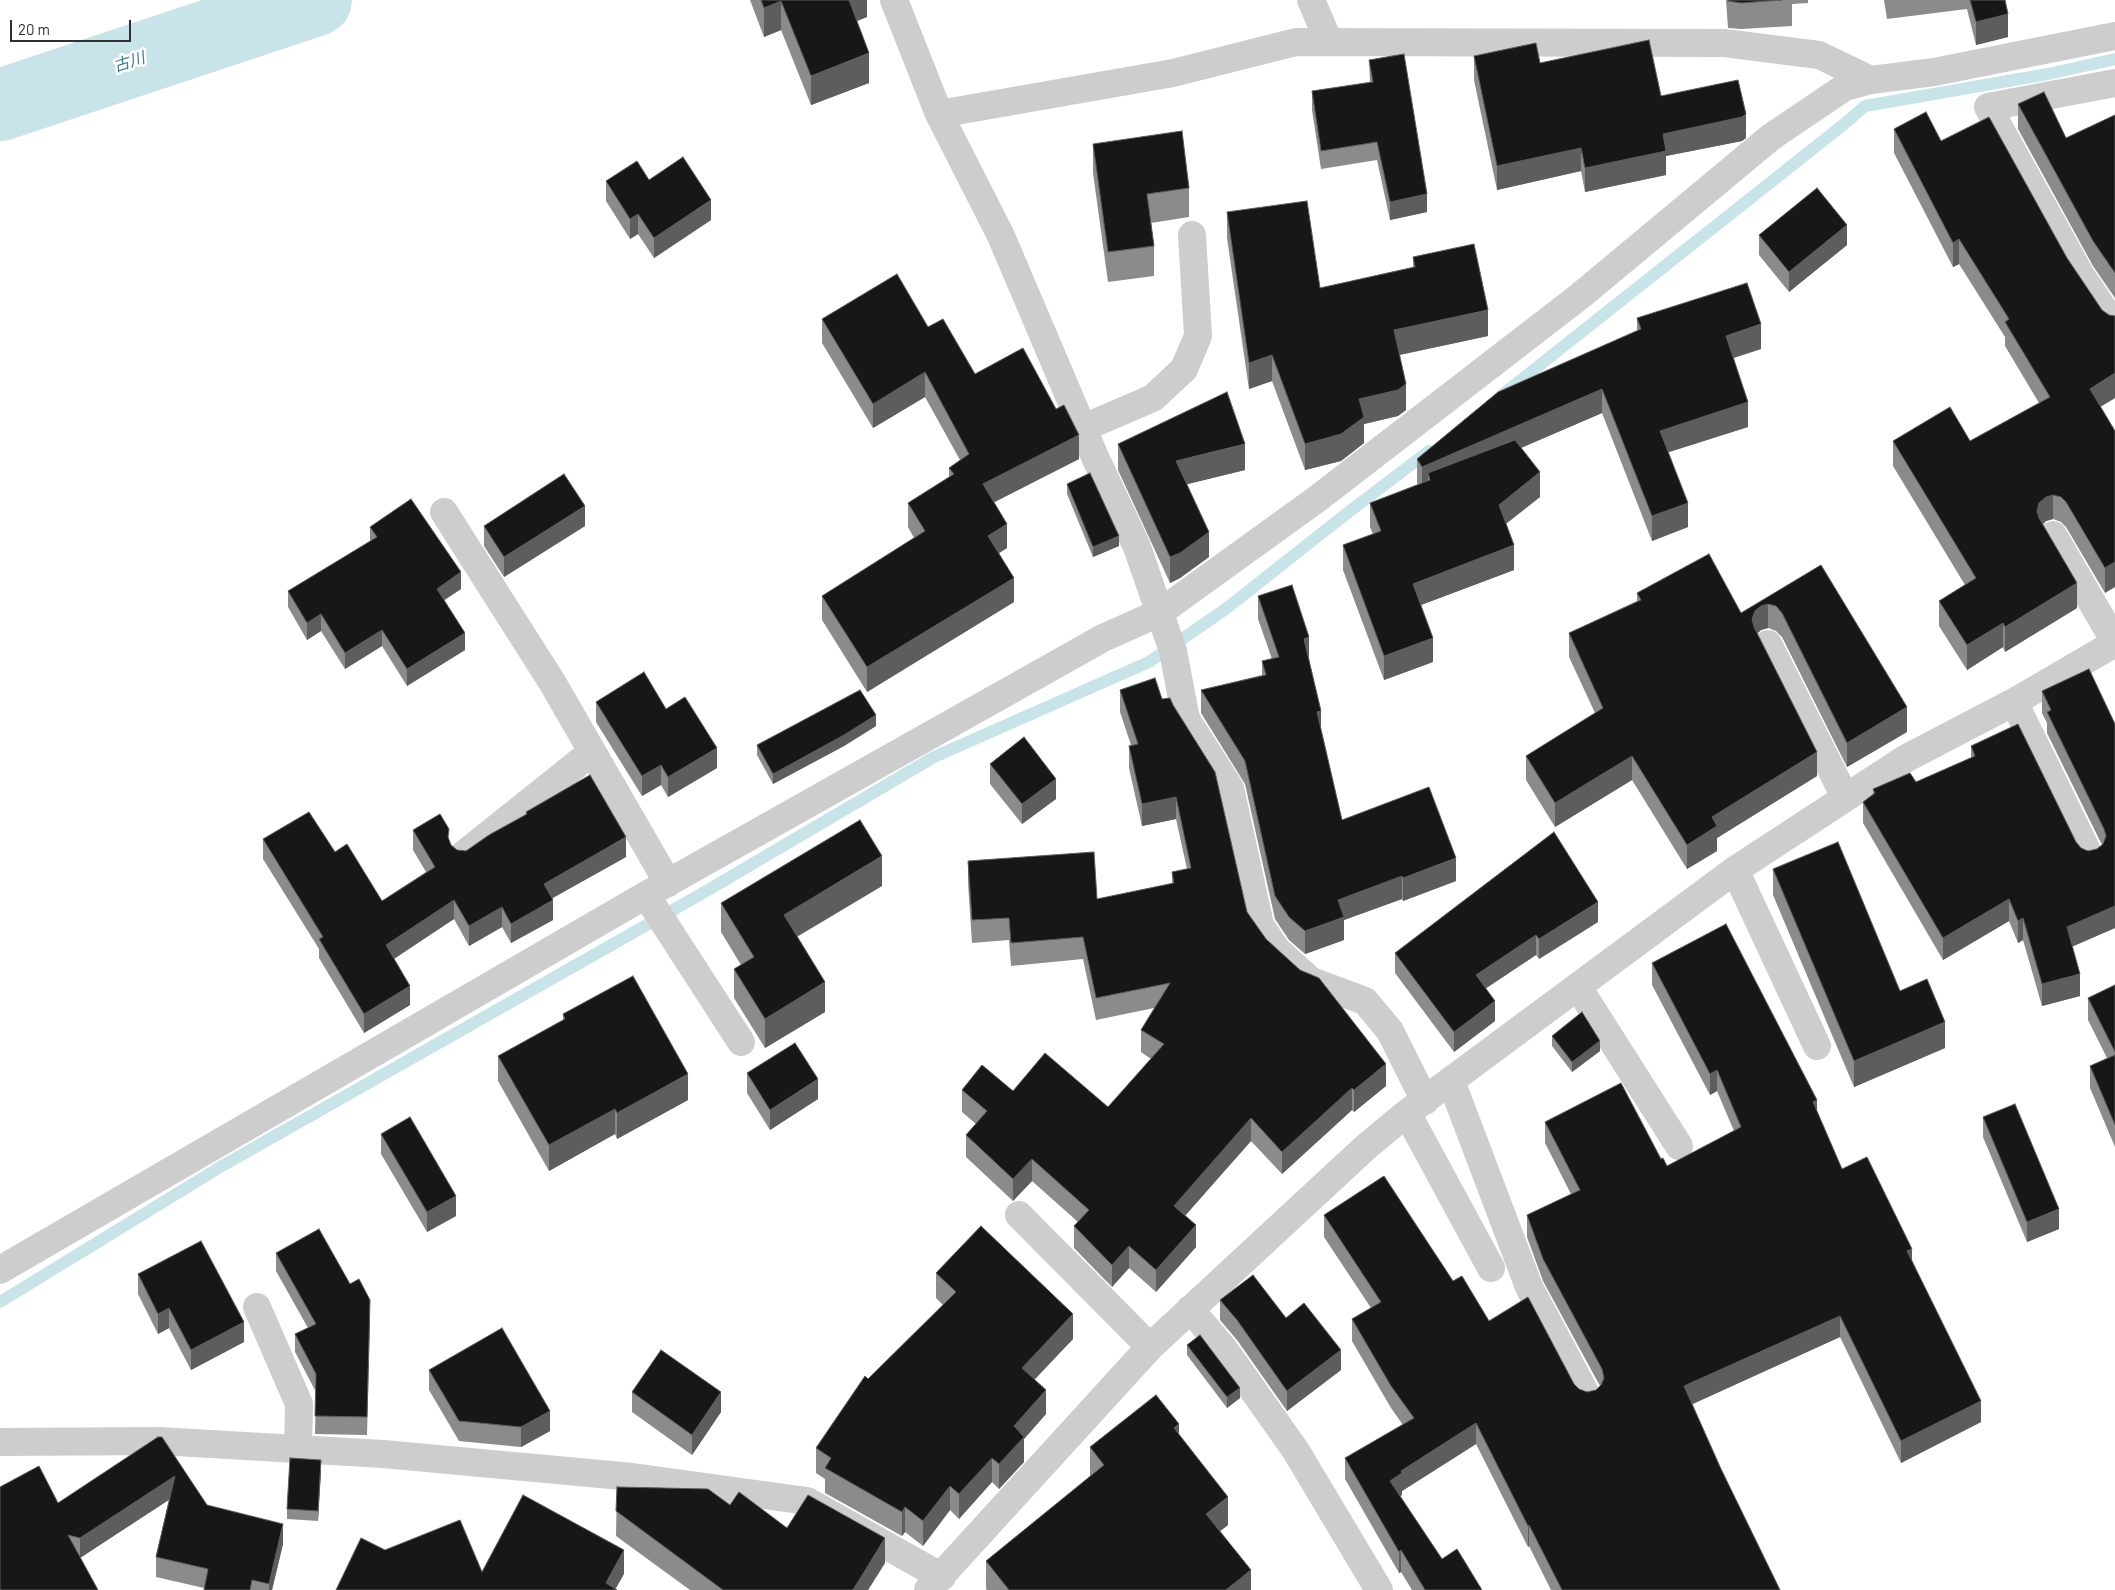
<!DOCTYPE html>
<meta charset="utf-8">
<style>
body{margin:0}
#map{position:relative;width:2115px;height:1590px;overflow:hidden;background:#fff;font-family:Barlow,sans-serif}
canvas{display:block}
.scale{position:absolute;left:10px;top:20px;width:121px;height:22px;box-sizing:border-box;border:2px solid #303030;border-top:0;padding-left:6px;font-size:15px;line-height:18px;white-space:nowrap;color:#303030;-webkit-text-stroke:4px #fff;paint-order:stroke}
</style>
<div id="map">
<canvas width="2115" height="1590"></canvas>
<div class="scale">20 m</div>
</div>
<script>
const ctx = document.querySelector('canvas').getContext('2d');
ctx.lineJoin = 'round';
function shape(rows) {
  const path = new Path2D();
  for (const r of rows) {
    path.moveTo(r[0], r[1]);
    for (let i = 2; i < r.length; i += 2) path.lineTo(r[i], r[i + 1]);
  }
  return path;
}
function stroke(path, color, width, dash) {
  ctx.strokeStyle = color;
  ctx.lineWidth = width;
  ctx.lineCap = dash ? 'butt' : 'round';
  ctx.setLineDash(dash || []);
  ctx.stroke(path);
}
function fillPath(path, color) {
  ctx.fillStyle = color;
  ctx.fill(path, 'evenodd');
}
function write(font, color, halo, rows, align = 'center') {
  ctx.font = font + ' Barlow,"Noto Sans JP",sans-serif';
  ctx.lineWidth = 5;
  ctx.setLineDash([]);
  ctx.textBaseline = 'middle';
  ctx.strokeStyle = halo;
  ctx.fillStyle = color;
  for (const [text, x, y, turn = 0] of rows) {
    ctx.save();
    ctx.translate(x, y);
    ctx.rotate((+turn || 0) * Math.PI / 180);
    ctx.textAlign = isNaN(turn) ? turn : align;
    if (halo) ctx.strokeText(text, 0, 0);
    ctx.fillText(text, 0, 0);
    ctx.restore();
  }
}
stroke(shape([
 [1502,395,1843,125,1865,106,2048,74,2115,59],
 [0,1302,222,1166,703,893,934,757,1149,662,1227,608,1346,514,1429,451]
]), '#c9e4e9', 12);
stroke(shape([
 [0,105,316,0]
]), '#c9e4e9', 72);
stroke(shape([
 [894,0,939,114,1001,236,1095,457,1137,547,1173,651,1186,719,1230,788,1260,925,1277,950,1311,981,1365,1001,1390,1031,1425,1101],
 [1311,0,1329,42],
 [2115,83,1988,107,2080,274,2115,326],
 [939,114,1173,73,1296,42,1724,43,1819,55,1871,80],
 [1083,428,1153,398,1184,369,1198,336,1192,235],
 [444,512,552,682,668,883],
 [2053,535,2115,642],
 [1768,644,1845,797],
 [2014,702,2090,857],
 [463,855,592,752],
 [1735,870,1817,1046],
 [646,895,741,1042],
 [1578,987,1679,1146],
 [1451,1081,1529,1287,1588,1398],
 [1407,1113,1491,1268],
 [1019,1215,1150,1347],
 [0,1270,646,895,1103,638,1159,613,1317,499,1580,296,1771,137,1845,87,1871,80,1934,72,2115,36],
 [257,1307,299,1404,298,1449],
 [1190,1309,1224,1349,1296,1451,1379,1590],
 [0,1442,159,1441,383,1454,633,1477,807,1501,942,1577],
 [928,1590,1150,1347,1367,1146,1407,1113,1735,870,1905,759,2014,702,2115,643]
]), '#cdcdcd', 28);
fillPath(shape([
 [750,0,867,0,867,17,857,21,869,83,811,105,781,30,764,37],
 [1726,0,1808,0,1808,3,1792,4,1792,26,1741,29,1728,28],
 [1884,0,2005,0,2008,37,1976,45,1967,9,1887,19],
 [1474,56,1540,63,1661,96,1746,138,1742,141,1666,156,1666,175,1585,192,1581,171,1497,190,1474,80],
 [1369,60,1427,212,1390,220,1377,160,1321,169,1312,110,1312,91,1370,82],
 [2018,104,2066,138,2115,115,2115,298,2093,266,2018,129],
 [1894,129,1941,141,2115,398,2100,407,2115,431,2105,593,2066,527,2061,522,2053,519,2046,521,2043,524,2077,608,2005,652,2003,647,1967,670,1939,626,1939,601,1965,585,1893,466,1893,441,1970,441,2039,403,2005,346,2005,337,1959,264,1953,267,1894,153],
 [1093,144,1189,188,1189,217,1151,223,1154,246,1154,276,1108,282,1093,173],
 [649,180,711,220,654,258,638,234,630,239,606,201,606,181],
 [1227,212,1320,288,1413,267,1413,257,1488,336,1400,355,1406,410,1398,416,1364,424,1364,443,1341,461,1305,470,1272,381,1249,389,1227,238],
 [1759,235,1847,245,1789,292,1759,255],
 [1637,318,1761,349,1734,358,1748,427,1668,452,1688,527,1652,541,1602,413,1521,448,1540,497,1506,524,1514,570,1421,605,1433,662,1384,680,1343,570,1343,545,1373,534,1370,527,1370,503,1418,485,1417,483,1417,459,1637,331],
 [822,319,928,327,975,374,1079,459,994,502,1007,548,999,553,1014,602,867,692,822,620,822,596,914,538,908,527,908,503,949,477,949,468,960,460,925,397,873,428,822,343],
 [1118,444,1245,470,1187,484,1209,557,1180,578,1170,583,1118,470],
 [1067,484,1119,546,1093,557,1067,494],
 [484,526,585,526,504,577,484,546],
 [370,527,461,589,444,600,465,650,407,686,382,646,345,669,321,631,307,640,288,607,288,591,370,542],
 [1821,565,1907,732,1847,767,1782,637,1776,631,1768,628,1761,630,1757,633,1817,776,1717,838,1717,851,1687,869,1632,780,1555,827,1526,780,1526,756,1595,713,1569,657,1569,633,1637,601,1637,593,1741,613],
 [1258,596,1309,660,1321,732,1342,820,1456,881,1403,901,1402,899,1344,920,1344,940,1305,954,1289,940,1275,919,1245,784,1201,713,1201,690,1262,675,1262,661,1272,659,1258,619],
 [2089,669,2115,928,2072,946,2080,996,2042,1006,2023,940,2018,943,2009,921,1943,960,1863,823,1863,802,1873,795,1873,789,1916,782,1971,758,1971,746,2076,842,2081,848,2088,851,2097,849,2102,845,2047,733,2047,723,2042,713,2042,691],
 [1120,690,1162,699,1247,912,1266,939,1386,1086,1354,1112,1352,1110,1282,1174,1251,1141,1185,1216,1196,1247,1156,1292,1129,1268,1112,1287,1074,1248,1074,1226,1078,1222,1032,1181,1013,1201,966,1157,966,1135,976,1124,962,1112,962,1090,1013,1091,1108,1107,1151,1059,1141,1052,1141,1030,1154,1008,1096,1020,1083,959,1011,966,1009,940,972,943,968,883,968,861,1097,899,1172,884,1172,872,1187,869,1176,819,1142,826,1129,768,1129,746,1131,745,1120,712],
 [596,702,666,709,717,768,668,797,661,785,642,796,596,722],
 [876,726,844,746,773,784,757,755,757,745],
 [990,764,1056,799,1022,824,990,784],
 [526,812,626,857,552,898,553,920,511,943,502,927,469,946,454,919,394,959,410,1005,364,1033,319,958,319,949,263,859,263,839,335,852,382,901,426,872,413,850,413,830,449,841,451,845,457,850,466,851,526,815],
 [1773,869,1900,991,1945,1048,1854,1087,1773,895],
 [882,886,797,937,825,1012,765,1048,734,998,734,969,741,965,721,932,721,903],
 [1598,922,1539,959,1536,955,1486,988,1495,1021,1454,1052,1395,973,1395,953],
 [1652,963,1817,1111,1842,1169,1912,1260,1981,1422,1901,1463,1840,1337,1692,1404,1721,1469,1780,1590,1551,1590,1529,1546,1528,1547,1476,1444,1402,1491,1402,1495,1400,1496,1442,1559,1482,1590,1412,1590,1401,1572,1399,1573,1345,1479,1345,1458,1403,1425,1391,1408,1352,1341,1352,1319,1371,1308,1324,1237,1324,1215,1453,1281,1489,1321,1574,1384,1579,1389,1587,1392,1596,1390,1600,1386,1543,1281,1527,1237,1527,1215,1571,1194,1545,1143,1545,1122,1661,1159,1667,1166,1734,1131,1717,1091,1710,1095,1652,985],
 [2115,985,2115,1147,2090,1088,2090,1066,2107,1058,2088,1020,2088,998],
 [563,1014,688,1100,617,1139,615,1134,549,1171,498,1081,498,1056,563,1020],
 [1552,1036,1600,1051,1572,1072,1552,1046],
 [747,1073,818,1099,770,1130,747,1093],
 [1983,1117,2059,1229,2027,1242,1983,1137],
 [381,1134,456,1216,427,1232,381,1154],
 [276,1253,370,1319,367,1435,315,1434,316,1392,295,1352,295,1334,308,1328,276,1271],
 [936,1273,1073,1339,1034,1379,1046,1414,1024,1439,1024,1462,999,1489,992,1482,959,1519,950,1510,923,1546,905,1532,902,1536,825,1493,825,1479,816,1473,816,1448,868,1379,943,1305,936,1298],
 [138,1274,244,1342,191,1370,169,1328,158,1334,138,1294],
 [1220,1300,1286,1318,1341,1370,1287,1411,1237,1340,1220,1320],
 [1187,1345,1240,1398,1227,1408,1187,1355],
 [429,1370,550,1431,521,1447,459,1441,429,1390],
 [632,1392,721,1412,692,1455,632,1412],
 [1179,1434,1228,1525,1220,1531,1251,1590,987,1590,986,1589,986,1561,1091,1476,1090,1475,1090,1447],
 [158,1437,207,1505,283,1544,272,1590,204,1590,204,1588,156,1577,156,1557,169,1499,80,1558,0,1590,58,1503],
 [321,1470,318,1521,287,1519,287,1509],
 [617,1487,730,1505,787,1528,885,1563,868,1590,690,1590,616,1536]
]), '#8b8b8b');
fillPath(shape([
 [847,0,867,0,867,17,847,25],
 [781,1,781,30,764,37,764,8],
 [2008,14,2008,37,1976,45,1976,22],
 [869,53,869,83,811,105,811,76],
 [1746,114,1746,138,1742,141,1666,156,1666,175,1585,192,1585,168,1663,134],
 [1581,148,1581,171,1497,190,1497,166],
 [1427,194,1427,212,1390,220,1390,202],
 [711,200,711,220,654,258,654,238],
 [638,214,638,234,630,239,630,219],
 [1847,225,1847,245,1789,292,1789,272],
 [1959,239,1959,264,1953,267,1953,243],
 [1488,310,1488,336,1394,356,1394,330],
 [1761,324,1761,349,1726,360,1726,336],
 [1272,355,1272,381,1249,389,1249,363],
 [925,372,925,397,873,428,873,404],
 [2115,373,2115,398,2090,413,2090,389],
 [1406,384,1406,410,1398,416,1364,424,1364,443,1341,461,1305,470,1305,444,1359,399],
 [1602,389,1602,413,1430,487,1430,480,1428,473,1428,488,1422,491,1422,467],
 [1748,402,1748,427,1660,455,1660,431],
 [1079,435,1079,459,983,508,983,484],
 [1245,444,1245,470,1176,487,1176,461],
 [1540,472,1540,497,1499,529,1499,505],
 [2053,495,2053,519,2046,521,2039,528,2037,511,2039,503,2046,497],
 [1688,503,1688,527,1652,541,1652,516],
 [585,506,585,526,504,577,504,557],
 [1007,524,1007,548,988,560,988,536],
 [1209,532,1209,557,1180,578,1170,583,1170,557],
 [1119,536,1119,546,1093,557,1093,547],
 [1514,545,1514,570,1413,608,1413,584],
 [2115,562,2115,587,2105,593,2105,568],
 [461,572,461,589,437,605,437,589],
 [1014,578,1014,602,867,692,867,667],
 [2077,583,2077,608,2005,652,2005,627],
 [1768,604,1768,628,1761,630,1755,636,1752,619,1755,611,1761,606],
 [321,614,321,631,307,640,307,623],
 [2003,623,2003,647,1967,670,1967,645],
 [382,630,382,646,345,669,345,653],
 [465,633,465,650,407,686,407,669],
 [1309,637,1309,660,1304,639],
 [1433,638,1433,662,1384,680,1384,656],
 [1907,707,1907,732,1847,767,1847,743],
 [1321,711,1321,734,1317,712],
 [876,715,876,726,844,746,773,784,773,774],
 [717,748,717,768,668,797,668,777],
 [1817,752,1817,776,1717,838,1717,851,1687,869,1687,845,1712,817],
 [1632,756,1632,780,1555,827,1555,803],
 [661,765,661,785,642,796,642,776],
 [1056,779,1056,799,1022,824,1022,804],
 [1176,797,1176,819,1142,826,1142,804],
 [626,837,626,857,544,903,544,884],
 [882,856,882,886,784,944,784,915],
 [1456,858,1456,881,1403,901,1403,878],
 [1402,876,1402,899,1344,920,1344,940,1305,954,1305,931,1338,900],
 [2009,899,2009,921,1943,960,1943,938],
 [454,900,454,919,386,964,386,945],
 [553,900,553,920,511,943,511,924],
 [1598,902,1598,922,1539,959,1539,939],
 [2115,906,2115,928,2067,949,2067,927],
 [502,907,502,927,469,946,469,926],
 [2023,918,2023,940,2018,943,2018,921],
 [1536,935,1536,955,1476,995,1476,975],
 [2080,974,2080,996,2042,1006,2042,984],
 [825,982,825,1012,765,1048,765,1019],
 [410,986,410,1005,364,1033,364,1014],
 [1495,1001,1495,1021,1454,1052,1454,1032],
 [1945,1022,1945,1048,1854,1087,1854,1061],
 [1600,1041,1600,1051,1572,1072,1572,1062],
 [1386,1064,1386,1086,1354,1112,1354,1090],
 [1717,1070,1717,1091,1710,1095,1710,1074],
 [688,1074,688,1100,617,1139,617,1113],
 [818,1079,818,1099,770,1130,770,1110],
 [1352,1088,1352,1110,1282,1174,1282,1152],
 [1817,1100,1817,1121,1813,1102],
 [615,1109,615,1134,549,1171,549,1145],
 [1251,1118,1251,1141,1174,1228,1174,1206],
 [1032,1159,1032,1181,1013,1201,1013,1179],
 [456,1196,456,1216,427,1232,427,1212],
 [2059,1209,2059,1229,2027,1242,2027,1222],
 [1196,1225,1196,1247,1156,1292,1156,1270],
 [1129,1246,1129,1268,1112,1287,1112,1265],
 [1912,1249,1912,1271,1907,1251],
 [169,1308,169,1328,158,1334,158,1314],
 [1073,1314,1073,1339,1022,1393,1022,1368],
 [1840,1316,1840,1337,1684,1408,1684,1386],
 [244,1322,244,1342,191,1370,191,1350],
 [1341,1350,1341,1370,1287,1411,1287,1391],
 [1240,1388,1240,1398,1227,1408,1227,1397],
 [1046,1390,1046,1414,1024,1439,1024,1462,999,1489,999,1464,1014,1426],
 [721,1392,721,1412,692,1455,692,1435],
 [1981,1401,1981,1422,1901,1463,1901,1441],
 [550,1411,550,1431,521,1447,521,1427],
 [1476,1423,1476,1444,1402,1491,1402,1495,1390,1502,1390,1481,1401,1471],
 [1179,1424,1179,1452,1174,1428],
 [992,1458,992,1482,959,1519,959,1494],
 [321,1460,321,1470,318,1521,318,1511],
 [175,1476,175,1496,80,1558,80,1538],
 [950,1486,950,1510,923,1546,923,1521],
 [1228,1497,1228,1525,1206,1542,1206,1514],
 [905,1507,905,1532,902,1536,902,1512],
 [283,1524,283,1544,272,1590,269,1590,269,1584],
 [1529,1525,1529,1546,1528,1547,1528,1526],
 [885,1538,885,1563,868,1590,853,1590],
 [624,1550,624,1574,615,1590,606,1583],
 [1401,1550,1401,1572,1399,1573,1399,1552],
 [1251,1570,1251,1590,1226,1590]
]), '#5d5d5d');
const building = shape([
 [761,0,849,0,869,53,811,76,781,1,764,8,761,0],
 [1728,0,1782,0,1741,3,1728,1,1728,0],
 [1970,0,2005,0,2008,14,1976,22,1970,0],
 [1649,40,1661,96,1738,80,1746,114,1742,117,1663,134,1666,151,1585,168,1581,148,1497,166,1474,56,1536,43,1540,63,1649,40],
 [1404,54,1427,194,1390,202,1377,142,1321,151,1312,91,1373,82,1369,60,1404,54],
 [2044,92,2066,138,2115,115,2115,273,2093,241,2018,104,2044,92],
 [1926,112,1941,141,1989,117,2067,258,2102,310,2109,315,2115,316,2115,373,2090,389,2115,431,2115,562,2105,568,2066,502,2061,497,2053,495,2046,497,2039,503,2037,511,2039,518,2077,583,2005,627,2003,623,1967,645,1939,601,1976,578,1893,441,1950,407,1970,441,2050,397,2005,322,2009,319,1959,239,1953,243,1894,129,1926,112],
 [1182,131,1189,188,1147,194,1154,246,1108,252,1093,144,1182,131],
 [683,157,711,200,654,238,638,214,630,219,606,181,637,161,649,180,683,157],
 [1817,188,1847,225,1789,272,1759,235,1817,188],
 [1307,201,1320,288,1415,267,1413,257,1474,244,1488,310,1394,330,1406,384,1398,390,1359,399,1364,417,1341,434,1305,444,1272,355,1249,363,1227,212,1307,201],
 [897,274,928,327,943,319,975,374,1023,348,1056,409,1064,405,1079,435,983,484,1007,524,988,536,1014,578,867,667,822,596,925,531,908,503,954,474,949,468,969,454,925,372,873,404,822,319,897,274],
 [1747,283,1761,324,1726,336,1748,402,1660,431,1688,503,1652,516,1602,389,1422,467,1417,459,1498,392,1641,329,1637,318,1747,283],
 [1227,392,1245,444,1176,461,1209,532,1180,553,1170,557,1118,444,1227,392],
 [1515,440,1540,472,1499,505,1514,545,1413,584,1433,638,1384,656,1343,545,1381,531,1370,503,1430,480,1428,473,1515,440],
 [1090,473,1119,536,1093,547,1067,484,1090,473],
 [564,474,585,506,504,557,484,526,564,474],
 [411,499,461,572,437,589,465,633,407,669,382,630,345,653,321,614,307,623,288,591,377,537,370,527,411,499],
 [1709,554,1741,613,1821,565,1907,707,1847,743,1782,613,1776,606,1768,604,1761,606,1755,611,1752,619,1754,627,1817,752,1712,817,1717,826,1687,845,1632,756,1555,803,1526,756,1603,708,1569,633,1641,600,1637,593,1709,554],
 [1292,585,1309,637,1304,639,1321,711,1317,712,1342,820,1429,787,1456,858,1403,878,1402,876,1338,900,1344,917,1305,931,1289,917,1275,896,1245,761,1201,690,1266,675,1262,661,1279,657,1258,596,1292,585],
 [2089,669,2115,724,2115,906,2067,927,2080,974,2042,984,2023,918,2018,921,2009,899,1943,938,1863,802,1875,793,1873,789,1910,773,1916,782,1975,756,1971,746,2018,724,2076,842,2081,848,2088,851,2097,849,2103,844,2106,836,2104,829,2047,712,2051,710,2042,691,2089,669],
 [644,672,666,709,685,697,717,748,668,777,661,765,642,776,596,702,644,672],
 [1155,678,1162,699,1170,698,1173,705,1215,772,1247,912,1266,939,1300,970,1319,978,1386,1064,1354,1090,1352,1088,1282,1152,1251,1118,1174,1206,1196,1225,1156,1270,1129,1246,1112,1265,1074,1226,1089,1210,1032,1159,1013,1179,966,1135,987,1111,962,1090,982,1065,1013,1091,1045,1053,1108,1107,1164,1044,1141,1030,1170,983,1096,998,1083,937,1011,943,1009,918,972,920,968,861,1094,852,1097,899,1174,883,1172,872,1191,868,1176,797,1142,804,1129,746,1138,744,1120,690,1155,678],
 [860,690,876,715,844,735,773,774,757,745,860,690],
 [1024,737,1056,779,1022,804,990,764,1024,737],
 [590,775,626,837,544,884,553,900,511,924,502,907,469,926,454,900,386,945,410,986,364,1014,319,939,323,937,263,839,309,812,335,852,347,844,382,901,435,867,413,830,440,814,449,829,448,837,451,845,457,850,466,851,489,835,527,814,526,812,590,775],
 [860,820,882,856,784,915,825,982,765,1019,734,969,754,957,721,903,860,820],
 [1554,832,1598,902,1539,939,1536,935,1476,975,1495,1001,1454,1032,1395,953,1554,832],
 [1838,842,1900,991,1927,979,1945,1022,1854,1061,1773,869,1838,842],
 [1726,924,1817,1100,1813,1102,1842,1169,1867,1157,1912,1249,1907,1251,1981,1401,1901,1441,1840,1316,1684,1386,1721,1469,1780,1590,1562,1590,1529,1525,1528,1526,1476,1423,1401,1471,1402,1473,1390,1481,1442,1559,1457,1549,1482,1590,1425,1590,1401,1550,1399,1552,1345,1458,1414,1418,1391,1386,1352,1319,1381,1302,1324,1215,1384,1176,1453,1281,1462,1276,1489,1321,1528,1297,1574,1384,1579,1389,1587,1392,1596,1390,1601,1385,1604,1378,1602,1369,1543,1259,1527,1215,1580,1190,1545,1122,1621,1083,1661,1159,1663,1158,1667,1166,1741,1127,1717,1070,1710,1074,1652,963,1726,924],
 [633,976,688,1074,617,1113,615,1109,549,1145,498,1056,565,1019,563,1014,633,976],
 [2115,985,2115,1052,2088,998,2115,985],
 [1582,1012,1600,1041,1572,1062,1552,1036,1582,1012],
 [795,1043,818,1079,770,1110,747,1073,795,1043],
 [2115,1055,2115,1125,2090,1066,2115,1055],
 [2015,1104,2059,1209,2027,1222,1983,1117,2015,1104],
 [410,1117,456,1196,427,1212,381,1134,410,1117],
 [981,1226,1073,1314,1022,1368,1046,1390,1014,1426,1024,1437,999,1464,992,1458,959,1494,950,1486,923,1521,905,1507,902,1512,825,1468,831,1458,816,1448,865,1376,868,1379,956,1292,936,1273,981,1226],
 [319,1229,350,1284,359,1279,370,1300,367,1417,315,1416,316,1374,295,1334,316,1324,276,1253,319,1229],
 [201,1241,244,1322,191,1350,169,1308,158,1314,138,1274,201,1241],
 [1253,1275,1286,1318,1304,1303,1341,1350,1287,1391,1237,1320,1220,1300,1253,1275],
 [502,1328,550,1411,521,1427,459,1421,429,1370,502,1328],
 [1200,1335,1240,1388,1227,1397,1187,1345,1200,1335],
 [661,1350,721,1392,692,1435,632,1392,661,1350],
 [1156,1395,1179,1424,1174,1428,1228,1497,1206,1514,1251,1570,1226,1590,1009,1590,986,1561,1104,1465,1090,1447,1156,1395],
 [158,1437,162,1437,207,1505,283,1524,269,1584,252,1580,250,1590,204,1590,208,1569,156,1557,175,1476,80,1538,68,1535,98,1590,0,1590,0,1487,39,1466,58,1503,158,1437],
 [290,1458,321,1460,318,1511,287,1509,290,1458],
 [617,1487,708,1489,730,1505,739,1492,787,1528,808,1495,885,1538,853,1590,723,1590,616,1511,617,1487],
 [523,1495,624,1550,606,1583,617,1590,336,1590,361,1538,385,1550,460,1520,482,1572,523,1495]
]);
fillPath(building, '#171717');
stroke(building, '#5d5d5d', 1);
write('italic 16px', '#3e7d89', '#fff', [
 ["古川",129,62,-18]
]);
</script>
